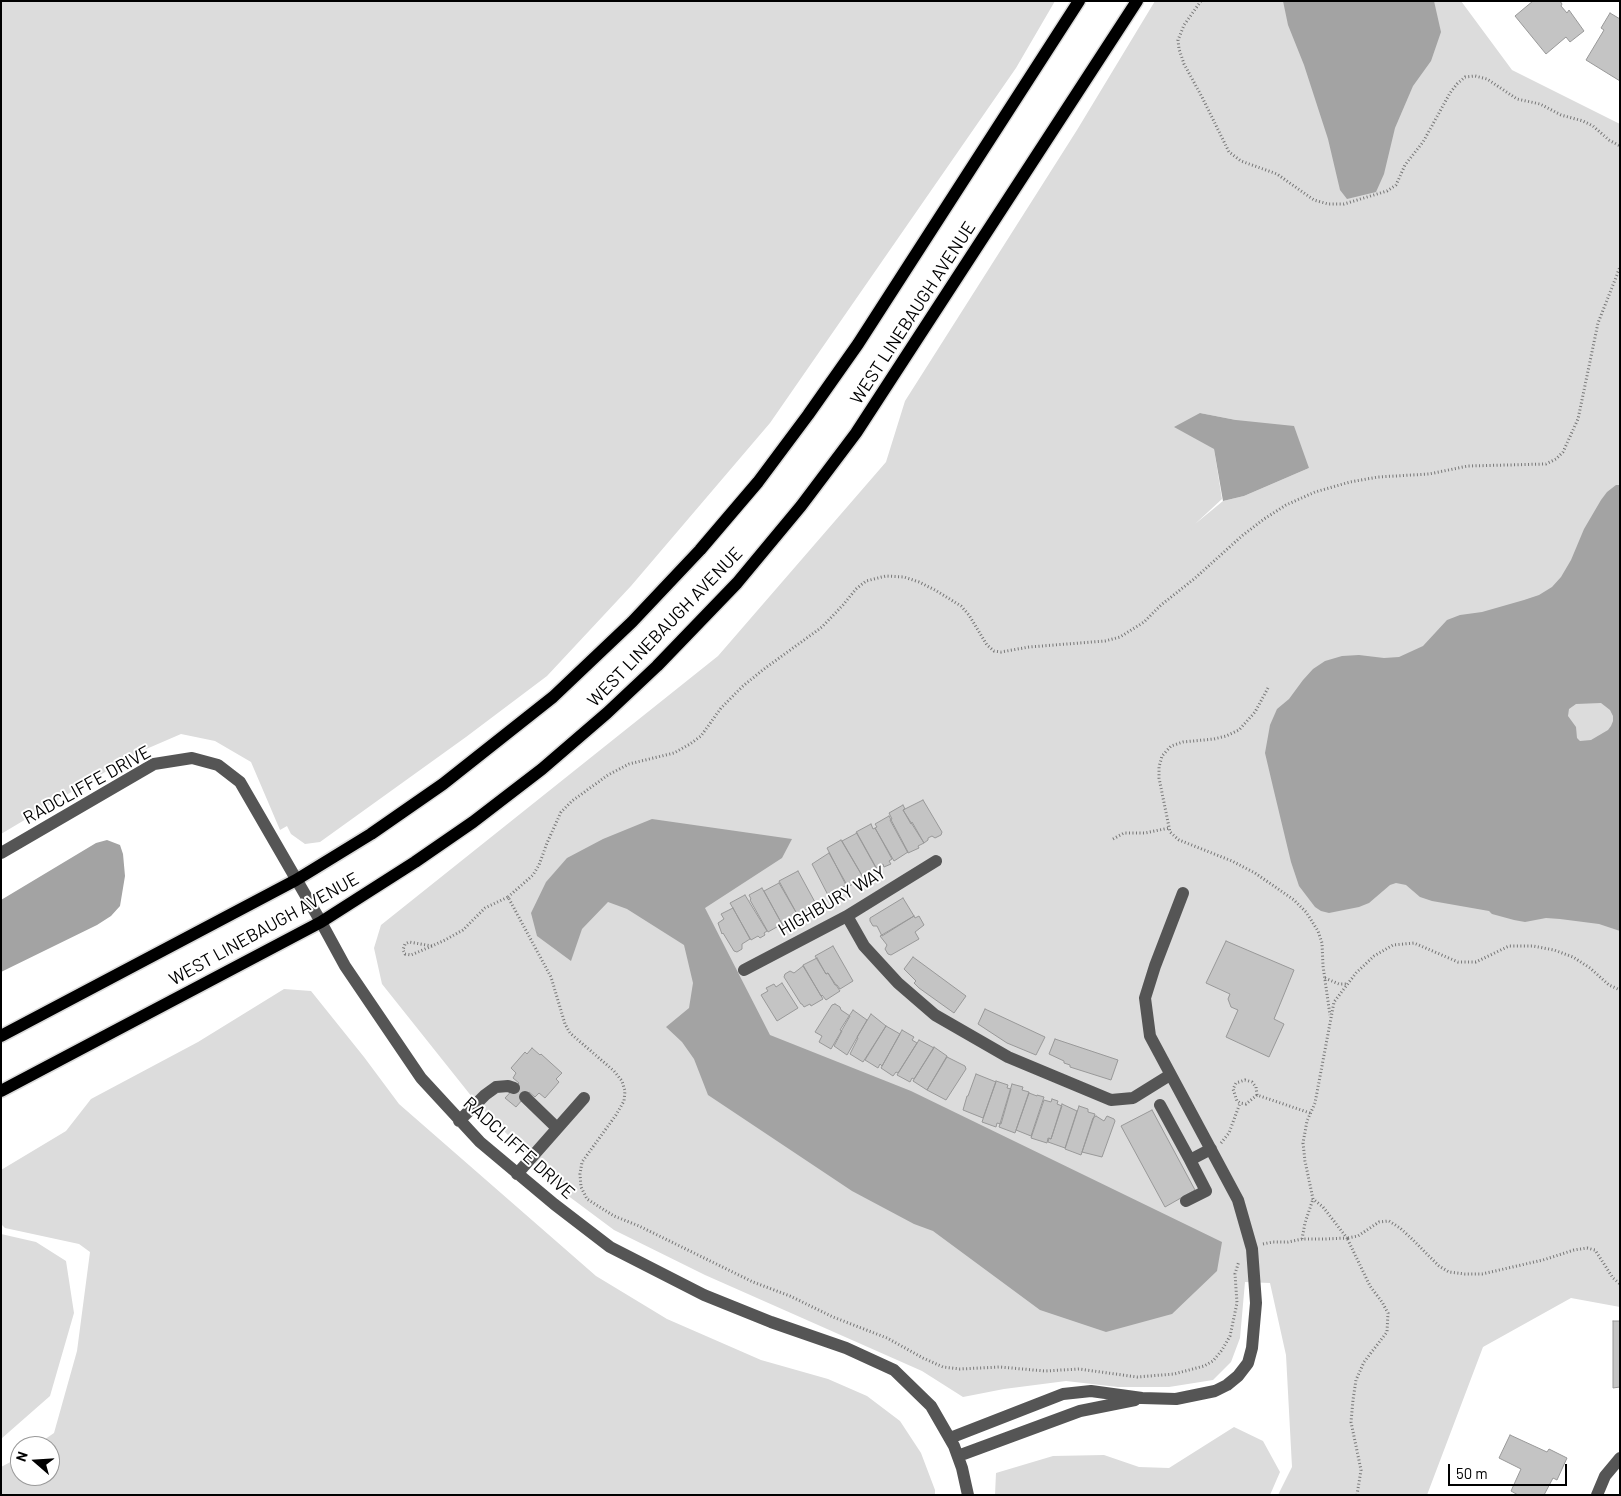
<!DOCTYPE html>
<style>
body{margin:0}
#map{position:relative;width:1621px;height:1496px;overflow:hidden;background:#fff;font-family:Barlow,sans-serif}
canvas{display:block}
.frame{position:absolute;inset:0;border:2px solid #000;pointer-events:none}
.north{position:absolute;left:10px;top:1436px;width:50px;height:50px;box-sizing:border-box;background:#fff;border:1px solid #999;border-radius:50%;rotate:289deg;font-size:14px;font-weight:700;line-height:20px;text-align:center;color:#000}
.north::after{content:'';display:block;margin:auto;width:18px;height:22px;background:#000;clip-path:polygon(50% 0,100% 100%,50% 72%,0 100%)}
.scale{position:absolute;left:1448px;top:1464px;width:119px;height:22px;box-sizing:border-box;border:2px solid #000;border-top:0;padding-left:6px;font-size:15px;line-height:18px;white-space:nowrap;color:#000;-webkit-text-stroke:4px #fff;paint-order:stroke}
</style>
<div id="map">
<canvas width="1621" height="1496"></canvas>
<div class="frame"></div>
<div class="north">N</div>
<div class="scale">50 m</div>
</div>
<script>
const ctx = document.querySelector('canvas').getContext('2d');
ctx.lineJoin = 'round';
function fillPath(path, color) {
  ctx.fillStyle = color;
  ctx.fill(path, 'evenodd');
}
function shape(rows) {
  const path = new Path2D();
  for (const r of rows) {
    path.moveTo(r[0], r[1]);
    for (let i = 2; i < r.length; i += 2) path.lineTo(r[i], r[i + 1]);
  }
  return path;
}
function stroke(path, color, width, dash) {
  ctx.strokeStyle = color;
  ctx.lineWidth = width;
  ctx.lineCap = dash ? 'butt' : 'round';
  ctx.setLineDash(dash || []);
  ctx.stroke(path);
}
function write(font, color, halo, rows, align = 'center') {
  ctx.font = font + ' Barlow,sans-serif';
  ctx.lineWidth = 4;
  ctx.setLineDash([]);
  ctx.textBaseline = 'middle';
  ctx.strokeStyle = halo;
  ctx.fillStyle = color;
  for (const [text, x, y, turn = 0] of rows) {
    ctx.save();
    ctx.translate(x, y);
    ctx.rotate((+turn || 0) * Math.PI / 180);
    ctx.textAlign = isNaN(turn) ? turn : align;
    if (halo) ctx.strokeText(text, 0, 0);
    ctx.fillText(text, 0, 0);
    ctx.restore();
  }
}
fillPath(shape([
 [1,1,1055,1,1016,68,770,423,631,586,547,676,466,737,320,842,305,844,291,834,287,826,280,830,251,762,215,741,181,734,137,753,1,834],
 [1155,1,1461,1,1512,70,1620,124,1620,1307,1571,1298,1483,1347,1427,1495,1278,1495,1292,1467,1286,1355,1270,1283,1245,1282,1240,1338,1231,1362,1213,1380,1169,1387,1118,1387,1066,1381,1004,1389,963,1397,922,1371,705,1275,614,1230,563,1192,476,1102,382,984,374,948,381,925,718,656,886,462,905,401,1077,130],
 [1200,413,1236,420,1309,468,1244,496,1223,501,1195,524,1222,499,1214,449],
 [284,989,311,991,364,1057,399,1104,596,1276,667,1319,761,1360,828,1379,867,1396,900,1421,921,1453,935,1490,935,1495,1,1495,1,1467,20,1457,20,1476,50,1476,50,1446,35,1446,54,1433,77,1351,90,1252,79,1244,5,1228,1,1224,1,1170,66,1131,91,1099,198,1042],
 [1,1234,36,1242,66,1261,74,1313,50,1396,1,1439],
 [1234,1427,1263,1441,1280,1472,1270,1495,995,1495,996,1473,1053,1456,1104,1455,1139,1467,1169,1468]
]), '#dcdcdc');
fillPath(shape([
 [1283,1,1434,1,1441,32,1431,61,1413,86,1395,128,1384,174,1376,192,1347,199,1340,190,1328,139,1304,65,1288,25],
 [1200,413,1236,420,1294,426,1309,468,1244,496,1223,501,1214,449,1174,427],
 [1616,485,1620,485,1620,931,1599,924,1560,919,1546,918,1525,922,1514,920,1492,914,1489,911,1432,901,1420,897,1406,885,1396,883,1390,885,1369,903,1359,907,1329,913,1321,911,1315,907,1299,886,1291,862,1273,787,1265,753,1270,725,1277,709,1289,699,1303,680,1313,669,1325,661,1342,656,1359,655,1384,658,1399,657,1423,646,1447,620,1460,615,1482,612,1524,600,1539,595,1552,587,1561,577,1571,560,1584,529,1601,500,1607,492],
 [1601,703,1610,710,1613,716,1613,721,1611,726,1608,730,1591,740,1580,741,1577,738,1576,727,1568,716,1569,709,1576,704],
 [652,819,792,839,782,858,705,908,770,1035,911,1091,1222,1242,1217,1271,1172,1314,1106,1332,1040,1310,933,1231,914,1224,852,1191,708,1095,694,1059,682,1042,666,1027,689,1008,693,983,684,945,627,909,608,902,582,929,571,961,537,936,531,913,546,882,567,858,603,839],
 [107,840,120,845,123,854,125,876,120,906,111,916,97,925,1,972,1,900,96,843]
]), '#a3a3a3');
const building = shape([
 [1533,1,1560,1,1562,4,1561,6,1567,13,1569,10,1584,31,1570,42,1566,37,1546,54,1515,16,1533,1],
 [1610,13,1620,19,1620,81,1586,60,1604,30,1601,28,1610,13],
 [923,800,942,832,941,835,935,838,932,836,928,838,928,840,924,843,903,810,923,800],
 [903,805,905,809,903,810,911,824,912,822,924,843,918,846,919,848,908,853,890,820,892,819,889,813,903,805],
 [889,816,908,852,894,861,875,828,877,827,875,824,889,816],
 [871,824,873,829,875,828,892,859,889,861,891,864,884,867,883,864,876,868,856,832,871,824],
 [857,833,877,869,863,877,842,841,857,833],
 [841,840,864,879,847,887,827,848,841,840],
 [829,853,847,885,838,890,838,895,833,898,829,897,812,864,829,853],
 [798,871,816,904,815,907,810,910,807,909,797,914,779,881,798,871],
 [779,883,797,914,792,917,794,920,783,926,764,891,779,883],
 [762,888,782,924,768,932,750,900,751,899,749,895,762,888],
 [745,895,767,931,764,933,765,935,760,938,758,936,751,940,730,903,745,895],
 [903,898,914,916,882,936,877,926,873,926,870,921,870,918,903,898],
 [733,908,750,939,742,944,742,949,737,952,734,951,723,933,722,934,718,923,724,919,721,914,733,908],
 [914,916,915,918,919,916,924,925,915,932,919,939,891,955,888,954,885,949,887,945,880,936,914,916],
 [1226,941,1294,970,1274,1019,1284,1024,1269,1057,1226,1037,1238,1010,1231,1007,1228,999,1230,994,1206,983,1226,941],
 [833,946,853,981,840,989,837,985,835,985,828,973,826,974,815,956,833,946],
 [913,957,966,996,954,1013,919,988,914,983,916,981,904,969,913,957],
 [817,958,826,974,828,973,840,991,826,1000,822,995,821,996,803,965,817,958],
 [803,966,823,999,811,1006,810,1004,804,1007,802,1004,801,1004,784,977,785,974,790,971,794,973,803,966],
 [782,983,798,1008,777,1021,761,995,768,991,766,988,774,984,776,987,782,983],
 [835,1004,840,1007,841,1010,850,1016,831,1049,819,1042,822,1036,815,1032,832,1005,835,1004],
 [985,1009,1045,1037,1036,1055,1007,1043,978,1024,985,1009],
 [853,1010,867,1020,847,1055,834,1046,842,1031,840,1030,853,1010],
 [871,1014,886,1026,863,1062,850,1054,858,1038,857,1037,871,1014],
 [886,1026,900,1034,882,1066,880,1064,878,1068,865,1060,886,1026],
 [902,1030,914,1037,912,1040,917,1043,898,1073,896,1072,893,1076,881,1068,902,1030],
 [1055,1039,1118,1060,1111,1080,1070,1067,1070,1065,1064,1063,1064,1061,1049,1054,1055,1039],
 [919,1040,934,1048,914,1079,912,1078,910,1082,897,1075,919,1040],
 [934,1047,947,1056,927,1090,913,1081,934,1047],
 [532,1048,540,1055,541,1054,562,1073,556,1079,559,1082,545,1098,539,1093,535,1097,529,1092,516,1107,505,1098,519,1083,513,1078,516,1073,511,1068,525,1052,527,1054,532,1048],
 [947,1057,965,1066,966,1069,946,1100,927,1090,947,1057],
 [976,1074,996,1082,983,1118,963,1110,967,1096,968,1096,976,1074],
 [996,1081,1008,1085,1007,1088,1011,1089,1001,1124,997,1123,996,1127,982,1122,996,1081],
 [1012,1084,1023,1087,1022,1090,1029,1092,1015,1133,999,1127,1012,1084],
 [1029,1093,1037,1096,1037,1095,1044,1097,1031,1136,1016,1130,1029,1093],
 [1052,1099,1058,1101,1057,1104,1062,1106,1051,1139,1048,1138,1047,1143,1031,1138,1044,1100,1051,1102,1052,1099],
 [1062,1104,1077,1111,1065,1148,1048,1142,1049,1138,1051,1139,1062,1104],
 [1079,1106,1088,1109,1088,1112,1095,1114,1081,1155,1065,1149,1079,1106],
 [1152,1110,1195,1190,1165,1207,1121,1126,1152,1110],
 [1096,1116,1104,1121,1107,1116,1114,1119,1115,1121,1102,1157,1082,1152,1093,1118,1096,1116],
 [1613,1321,1620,1321,1620,1387,1613,1388,1613,1321],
 [1510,1435,1547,1452,1549,1449,1567,1458,1557,1480,1553,1478,1544,1495,1518,1495,1511,1491,1521,1469,1499,1458,1510,1435]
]);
fillPath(building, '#c4c4c4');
stroke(building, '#999', 1);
const major = shape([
 [1,1036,296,880,371,834,443,784,553,697,632,622,700,550,758,482,808,415,858,344,1079,1],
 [1,1091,321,922,415,862,473,822,542,769,607,713,657,666,737,583,801,506,856,433,1137,1]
]);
stroke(major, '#dbdbdb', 15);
stroke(shape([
 [1201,1,1184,25,1178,40,1179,49,1184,64,1202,97,1229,152,1241,161,1277,174,1314,200,1328,204,1344,204,1387,191,1396,185,1405,165,1423,142,1450,93,1457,84,1465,77,1475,76,1487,79,1517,99,1540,104,1561,115,1583,121,1593,126,1609,140,1620,146],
 [1268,688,1255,712,1239,730,1226,736,1214,739,1183,742,1171,746,1162,756,1159,767,1159,778,1170,832,1179,840,1232,861,1255,873,1294,900,1306,912,1318,931,1322,943,1323,966,1330,1015],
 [1113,839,1124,833,1145,833,1169,828],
 [508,897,533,875,539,865,547,843,561,812,572,801,608,775,629,764,674,753,690,744,701,736,721,708,743,686,764,669,822,627,843,605,856,589,866,581,886,576,904,577,919,582,935,590,961,606,969,615,987,645,994,651,1001,652,1029,647,1105,641,1120,637,1144,622,1161,605,1194,579,1243,535,1264,519,1286,505,1315,492,1350,482,1378,477,1429,474,1468,466,1546,464,1556,459,1563,452,1578,419,1598,323,1620,267],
 [432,946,411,955,405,954,403,950,405,944,409,942,432,946,445,940,463,930,485,908,508,897,551,977,565,1024,570,1033,614,1071,622,1081,625,1091,624,1101,616,1115,582,1162,580,1174,581,1187,587,1199,614,1216,639,1226,753,1282,790,1296,833,1317,887,1338,923,1358,943,1367,960,1369,1000,1367,1045,1371,1079,1369,1137,1377,1174,1374,1204,1366,1213,1361,1222,1350,1230,1336,1237,1303,1235,1274,1239,1261],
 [1325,978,1339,984,1347,984],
 [1257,1095,1246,1104,1240,1103,1237,1101,1233,1089,1236,1083,1245,1080,1252,1082,1256,1087,1257,1095,1310,1113],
 [1221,1143,1229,1133,1240,1103],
 [1302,1239,1305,1223,1313,1199],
 [1263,1244,1273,1242,1288,1242,1302,1239,1324,1239,1347,1238,1323,1207,1313,1199,1305,1161,1303,1143,1307,1121,1315,1103,1334,1002,1356,973,1374,956,1393,945,1414,943,1458,962,1476,962,1509,946,1533,946,1554,950,1573,957,1590,968,1609,985,1620,990],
 [1357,1495,1361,1470,1351,1422,1353,1400,1356,1380,1364,1362,1387,1332,1388,1313,1382,1302,1370,1286,1347,1238,1358,1236,1379,1222,1389,1221,1400,1228,1411,1238,1439,1266,1449,1272,1465,1274,1482,1274,1543,1260,1574,1250,1587,1248,1595,1250,1613,1278,1620,1284]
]), '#777', 3, [1, 2.5]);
stroke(shape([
 [1,853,154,764,192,758,218,765,240,782,321,922,345,966,421,1078,480,1142,554,1204,610,1247,704,1295,771,1322,846,1348,894,1370,931,1406,954,1446,962,1468,968,1495],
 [847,916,864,946,898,983,935,1015,1008,1057,1111,1100,1133,1098,1170,1075],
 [744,970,847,916,936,861],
 [525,1097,557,1128],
 [1160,1105,1190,1160,1211,1149],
 [459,1121,485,1095,496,1087,508,1086,514,1088],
 [517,1174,584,1098],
 [1186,1201,1206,1191,1190,1160],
 [950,1438,1063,1394,1091,1391,1142,1398,1176,1399,1215,1391,1227,1385,1238,1376,1248,1363,1252,1348,1256,1303,1252,1249,1238,1200,1150,1036,1145,998,1155,966,1183,893],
 [958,1456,1080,1411,1135,1400],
 [1597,1495,1605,1476,1620,1458]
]), '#555', 12);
stroke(major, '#000', 12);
write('18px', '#000', '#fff', [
 ["WEST LINEBAUGH AVENUE",913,313,-57],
 ["WEST LINEBAUGH AVENUE",665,627,-46],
 ["RADCLIFFE DRIVE",87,785,-29],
 ["HIGHBURY WAY",832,901,-30],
 ["WEST LINEBAUGH AVENUE",264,929,-29],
 ["RADCLIFFE DRIVE",519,1148,42]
]);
</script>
